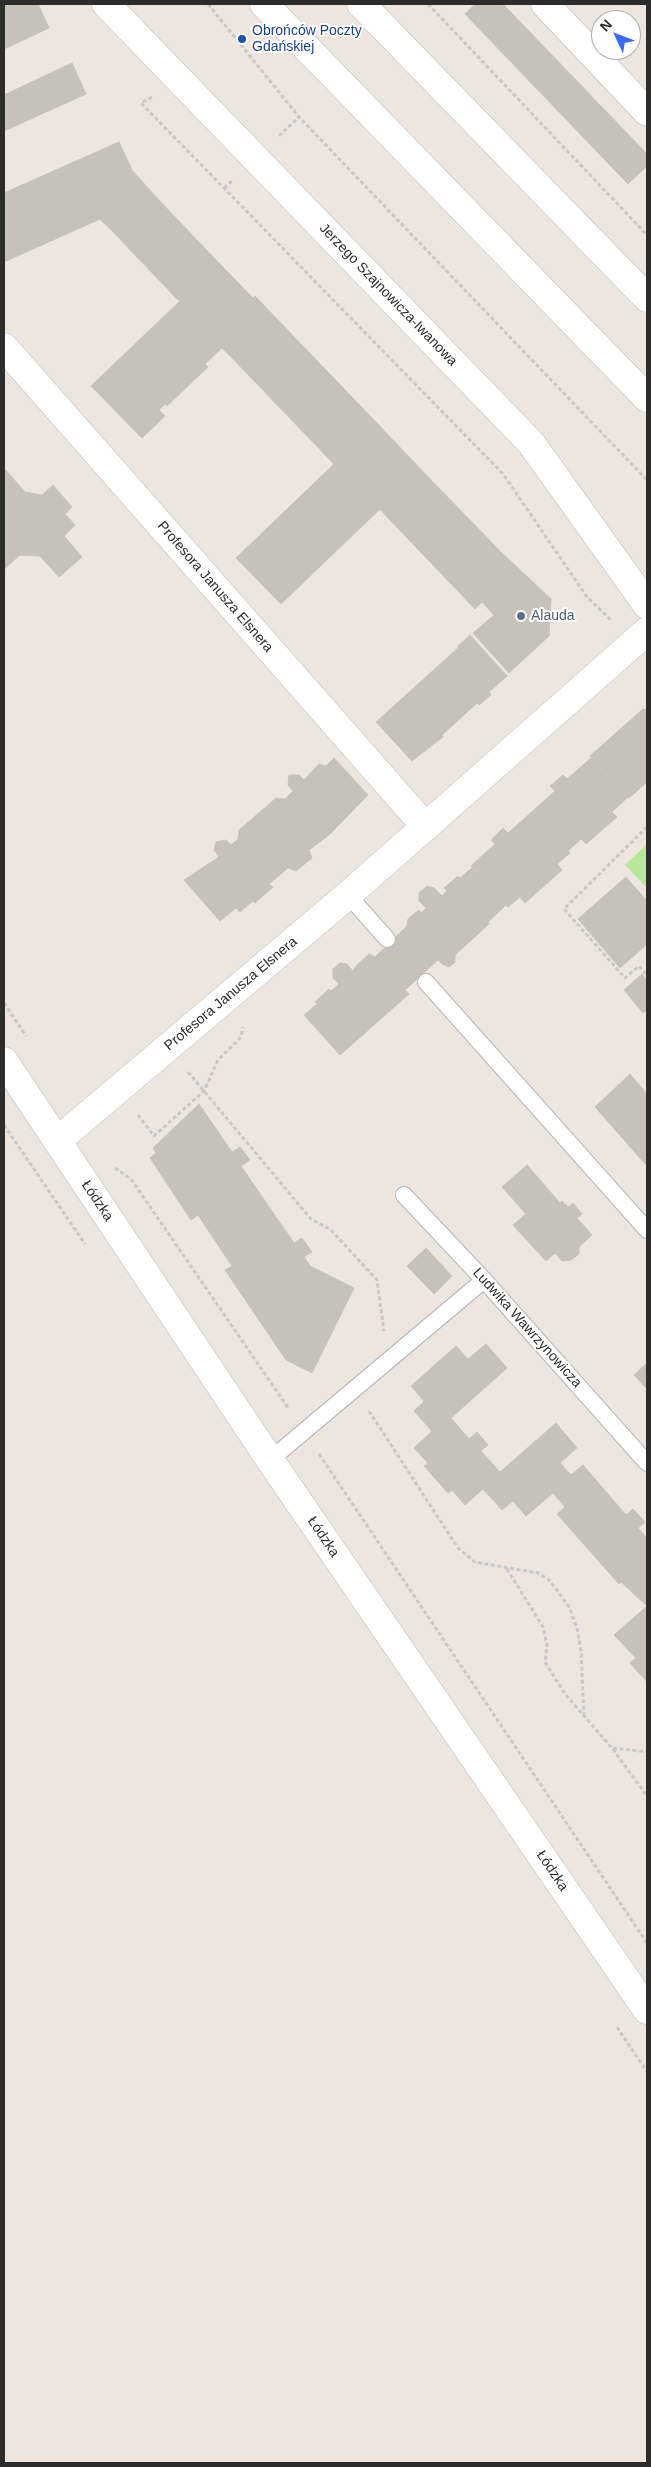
<!DOCTYPE html>
<meta charset="utf-8">
<style>
body{margin:0}
#map{position:relative;width:651px;height:2467px;overflow:hidden;background:#eee6de;font-family:Arial,sans-serif}
canvas{display:block}
.frame{position:absolute;inset:0;border:5px solid #2c2c2c;pointer-events:none}
.north{position:absolute;left:591px;top:10px;width:50px;height:50px;box-sizing:border-box;background:#fff;border:1px solid #ababab;border-radius:50%;rotate:313deg;font-size:14px;font-weight:700;line-height:20px;text-align:center;color:#2c2c2c}
.north::after{content:'';display:block;margin:auto;width:18px;height:22px;background:#3a69ff;clip-path:polygon(50% 0,100% 100%,50% 72%,0 100%)}
</style>
<div id="map">
<canvas width="651" height="2467"></canvas>
<div class="frame"></div>
<div class="north">N</div>
</div>
<script>
const ctx = document.querySelector('canvas').getContext('2d');
ctx.lineJoin = 'round';
function fillPath(path, color) {
  ctx.fillStyle = color;
  ctx.fill(path, 'evenodd');
}
function shape(rows) {
  const path = new Path2D();
  for (const r of rows) {
    path.moveTo(r[0], r[1]);
    for (let i = 2; i < r.length; i += 2) path.lineTo(r[i], r[i + 1]);
  }
  return path;
}
function stroke(path, color, width, dash) {
  ctx.strokeStyle = color;
  ctx.lineWidth = width;
  ctx.lineCap = dash ? 'butt' : 'round';
  ctx.setLineDash(dash || []);
  ctx.stroke(path);
}
function write(font, color, halo, rows, align = 'center') {
  ctx.font = font + ' Arial,sans-serif';
  ctx.lineWidth = 4;
  ctx.setLineDash([]);
  ctx.textBaseline = 'middle';
  ctx.strokeStyle = halo;
  ctx.fillStyle = color;
  for (const [text, x, y, turn = 0] of rows) {
    ctx.save();
    ctx.translate(x, y);
    ctx.rotate((+turn || 0) * Math.PI / 180);
    ctx.textAlign = isNaN(turn) ? turn : align;
    if (halo) ctx.strokeText(text, 0, 0);
    ctx.fillText(text, 0, 0);
    ctx.restore();
  }
}
fillPath(shape([
 [647,844,647,888,625,865]
]), '#b7e798');
const building = shape([
 [4,4,38,4,49,28,4,49,4,4],
 [475,4,503,4,647,154,647,166,628,184,465,14,475,4],
 [72,63,86,94,4,131,4,95,72,63],
 [119,142,132,170,157,198,117,236,100,219,4,262,4,193,119,142],
 [157,198,216,260,176,298,117,236,157,198],
 [216,260,253,298,255,296,276,318,233,359,222,348,205,364,208,367,167,406,165,404,159,410,165,416,142,438,91,386,180,301,176,298,216,260],
 [276,318,374,420,331,461,233,359,276,318],
 [374,420,431,480,390,520,380,509,281,604,236,558,334,464,331,461,374,420],
 [4,468,25,492,42,495,53,485,72,507,65,514,75,525,64,536,82,557,59,577,40,556,20,555,4,569,4,468],
 [431,480,501,552,551,599,549,636,509,673,473,633,494,615,482,602,475,609,390,520,431,480],
 [470,635,507,676,489,692,491,695,479,705,477,703,442,735,443,737,412,761,376,722,458,648,458,646,470,635],
 [643,709,647,710,647,782,629,798,590,756,643,709],
 [334,758,368,795,329,835,309,850,312,858,296,871,288,868,269,884,273,887,255,903,253,901,240,912,236,908,220,921,184,880,219,857,214,850,216,842,226,840,231,845,238,839,239,830,276,798,285,799,293,791,288,785,289,775,299,775,304,780,319,764,326,766,334,758],
 [591,758,628,797,612,812,617,817,586,844,581,839,568,851,570,853,557,864,562,870,525,903,520,897,508,907,471,866,495,844,491,840,503,828,508,833,555,791,550,786,563,775,567,779,591,758],
 [473,867,506,905,488,922,489,924,455,955,455,962,449,967,442,964,407,926,408,919,419,910,421,913,426,908,419,901,419,893,427,886,434,888,442,896,447,891,444,888,458,876,460,878,473,867],
 [626,877,647,901,647,944,620,968,578,919,626,877],
 [407,926,438,960,405,990,375,957,407,926],
 [369,954,375,957,409,994,340,1055,304,1015,317,1004,315,1002,329,989,331,991,339,984,333,978,333,969,340,963,347,964,353,971,357,965,369,954],
 [642,974,647,981,647,1010,643,1013,624,990,642,974],
 [630,1074,647,1094,647,1166,595,1107,630,1074],
 [199,1104,232,1152,240,1147,250,1160,241,1166,294,1243,302,1238,312,1252,304,1257,310,1266,354,1288,312,1373,286,1360,225,1270,232,1266,198,1215,191,1220,150,1158,156,1153,153,1148,199,1104],
 [527,1165,560,1203,562,1201,568,1207,573,1203,582,1214,577,1218,592,1235,579,1247,579,1254,571,1260,562,1261,555,1253,546,1261,513,1225,526,1214,502,1187,527,1165],
 [426,1248,452,1276,434,1294,407,1266,426,1248],
 [486,1344,507,1368,451,1418,469,1439,477,1432,488,1445,481,1451,500,1472,556,1423,577,1448,560,1463,571,1475,583,1465,626,1515,633,1509,645,1522,638,1528,647,1538,647,1682,630,1663,636,1658,614,1635,647,1606,621,1582,619,1584,557,1514,565,1507,553,1493,526,1516,513,1501,502,1510,483,1489,465,1505,452,1490,448,1493,424,1466,428,1463,414,1448,432,1431,414,1411,424,1401,411,1386,456,1346,468,1359,486,1344],
 [647,1363,647,1389,634,1375,647,1363]
]);
fillPath(building, '#c6c1b9');
stroke(building, '#cac2b7', 1);
const lane = shape([
 [348,895,387,939],
 [426,982,647,1230],
 [404,1195,484,1280,647,1463],
 [270,1460,484,1280]
]);
const street = shape([
 [106,4,531,443,647,605],
 [545,4,647,112],
 [4,347,426,827],
 [57,1141,348,895,647,631]
]);
const secondary = shape([
 [264,4,647,398],
 [361,4,647,298],
 [4,1061,270,1460,647,2010]
]);
stroke(lane, '#b2b5c0', 18);
stroke(street, '#b2b5c0', 29);
stroke(secondary, '#b2b5c0', 29);
stroke(shape([
 [208,4,299,117,647,480],
 [428,4,647,235],
 [152,97,141,103,503,474,587,597,612,621],
 [279,136,299,117],
 [224,188,233,180],
 [647,827,564,909,625,978,639,966,647,975],
 [4,1003,26,1036],
 [188,1072,311,1219,331,1230,377,1280,384,1331],
 [138,1115,154,1136,204,1091,218,1060,241,1037,243,1027],
 [4,1125,85,1244],
 [115,1168,131,1179,289,1409],
 [369,1411,458,1548,475,1562,538,1573,549,1580,559,1593,569,1607,577,1628,581,1651,584,1716],
 [319,1454,647,1943],
 [507,1569,543,1627,547,1645,545,1662,565,1694,612,1748,647,1796],
 [613,1748,647,1752],
 [617,2027,647,2072]
]), '#c8c8c8', 3, [4, 2.5]);
stroke(lane, '#fff', 16);
stroke(street, '#fff', 28);
stroke(secondary, '#fff', 28);
for (const [x, y, r, color] of [
 [242,39,5,"#1a4fb4"],
 [521,616,5,"#5c6f8a"]
]) {
  const dot = new Path2D();
  dot.arc(x, y, r, 0, 2 * Math.PI);
  ctx.fillStyle = color;
  ctx.fill(dot);
  stroke(dot, '#fff', 2);
}
write('14px', '#164399', '#fff', [
 ["Obrońców Poczty",252,31],
 ["Gdańskiej",252,47]
], 'left');
write('14px', '#2c2c2c', '#fff', [
 ["Jerzego Szajnowicza-Iwanowa",388,295,46],
 ["Profesora Janusza Elsnera",215,587,49],
 ["Profesora Janusza Elsnera",231,994,-40],
 ["Łódzka",97,1201,56],
 ["Ludwika Wawrzynowicza",527,1328,48],
 ["Łódzka",323,1537,56],
 ["Łódzka",552,1871,56]
]);
write('14px', '#4e5e75', '#fff', [
 ["Alauda",531,616]
], 'left');
</script>
